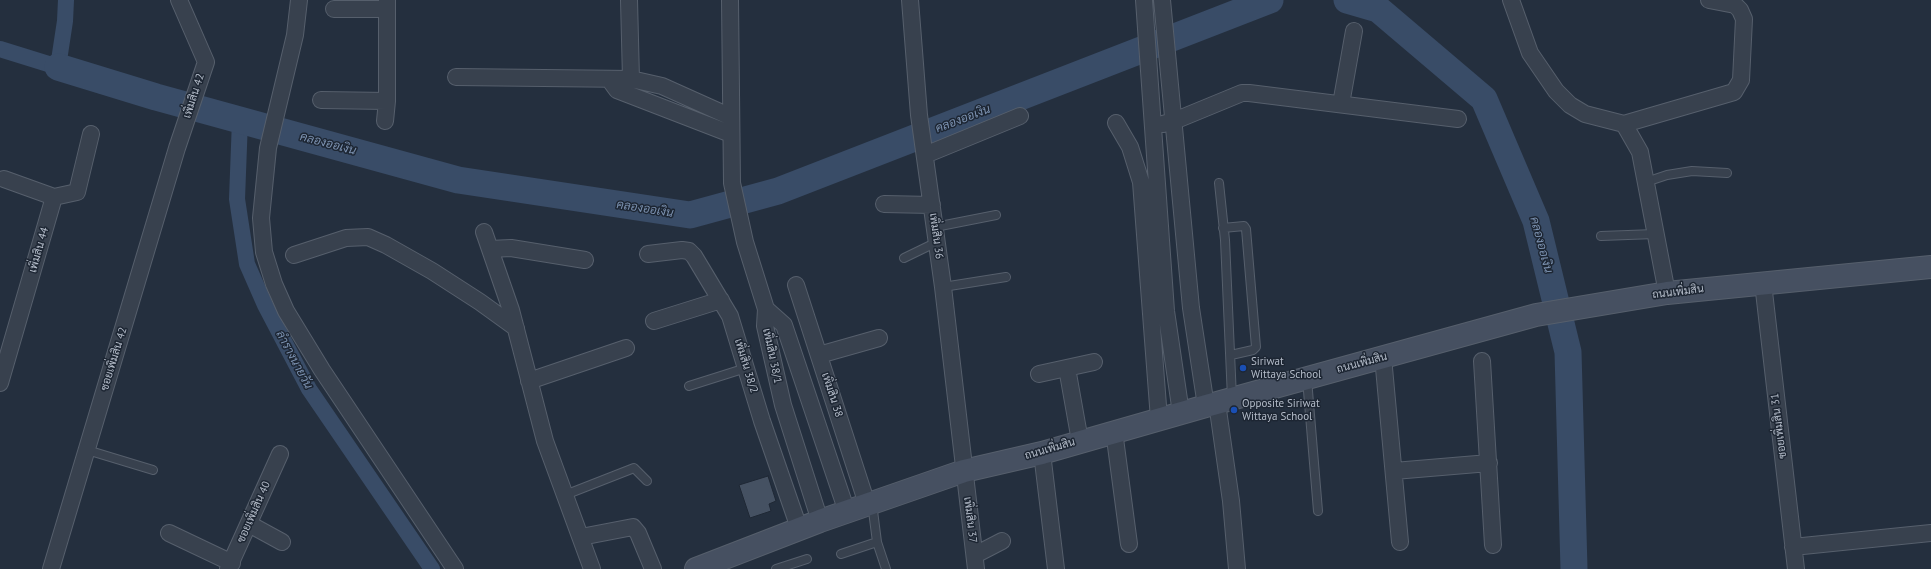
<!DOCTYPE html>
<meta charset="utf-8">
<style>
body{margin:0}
canvas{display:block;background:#242f3e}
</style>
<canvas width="1931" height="569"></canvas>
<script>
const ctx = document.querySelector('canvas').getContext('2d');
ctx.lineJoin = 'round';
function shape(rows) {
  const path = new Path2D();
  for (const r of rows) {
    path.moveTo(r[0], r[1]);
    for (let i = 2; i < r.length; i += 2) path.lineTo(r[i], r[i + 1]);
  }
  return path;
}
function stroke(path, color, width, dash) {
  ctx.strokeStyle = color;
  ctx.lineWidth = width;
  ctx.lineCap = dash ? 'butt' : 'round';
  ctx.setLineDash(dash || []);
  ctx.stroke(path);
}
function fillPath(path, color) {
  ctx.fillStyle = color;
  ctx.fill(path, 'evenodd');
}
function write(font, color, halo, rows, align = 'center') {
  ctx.font = font + ' "PT Sans",Sarabun,sans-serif';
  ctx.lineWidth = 3;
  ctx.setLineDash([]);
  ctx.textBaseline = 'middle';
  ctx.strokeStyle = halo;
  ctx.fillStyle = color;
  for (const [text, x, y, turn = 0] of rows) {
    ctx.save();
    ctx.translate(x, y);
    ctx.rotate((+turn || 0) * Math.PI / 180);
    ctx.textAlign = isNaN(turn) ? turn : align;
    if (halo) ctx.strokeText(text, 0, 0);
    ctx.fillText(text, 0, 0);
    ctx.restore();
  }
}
stroke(shape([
 [0,49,58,67,65,21,66,0],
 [240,120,237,199,247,264,265,305,309,389,432,569]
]), '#394c67', 16);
stroke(shape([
 [1347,0,1378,9,1484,99,1536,221,1568,352,1574,569],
 [58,67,156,97,458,180,690,215,778,191,1270,0]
]), '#394c67', 27);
const building = shape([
 [768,476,776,501,769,504,771,511,750,518,739,485,768,476]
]);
fillPath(building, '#455162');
stroke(building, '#1f2835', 1);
const lane = shape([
 [1646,182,1667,175,1692,171,1727,173],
 [1219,183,1225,240,1232,398],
 [935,227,996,215],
 [1223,228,1244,226,1246,229,1256,347,1253,350,1231,355],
 [1601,236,1655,234],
 [904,258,937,242],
 [943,287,1006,277],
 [1307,379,1318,511],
 [689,386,746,368],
 [87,450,153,470],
 [565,495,634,468,647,481],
 [872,503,877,542,886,569],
 [841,554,877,542],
 [776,569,807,559]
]);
const street = shape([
 [299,0,295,35,268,148,261,218,264,252,274,284,286,311,322,370,455,569],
 [629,0,631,79],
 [730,0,732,183,745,242,766,309,765,326,783,405,820,521],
 [910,0,919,115,943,287,976,569],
 [1144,0,1166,311,1181,413],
 [1162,0,1191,308,1206,406],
 [1511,0,1530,53,1556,91,1570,105,1585,114,1624,124,1640,152,1667,293],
 [334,9,387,9],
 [456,77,631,79,662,86,731,117],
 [609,79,617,90,731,134],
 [321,100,387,101],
 [1341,104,1354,31],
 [385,121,387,101,387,0],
 [1116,123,1130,147,1141,182,1159,419],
 [1163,124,1174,121,1242,93,1249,93,1458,119],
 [1624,124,1734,92,1741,80,1744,19,1740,10,1735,5,1709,0],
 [925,155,1020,116],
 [4,179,54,197],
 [884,204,932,205],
 [484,232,511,310,545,441,592,569],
 [490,249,511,248,585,260],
 [648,254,682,250,689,251,694,256,730,316,762,421,799,528],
 [294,255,346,238,368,237,386,245,432,271,480,302,516,328],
 [1763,283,1796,569],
 [796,285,867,504],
 [766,309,784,325,847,512],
 [654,321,721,300],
 [819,355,879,338],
 [1383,357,1400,542],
 [1482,361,1493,545],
 [1067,368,1080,441],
 [1039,374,1094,362],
 [529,381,626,348],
 [0,383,54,197,77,192,91,134],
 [1217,403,1231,501,1237,569],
 [1114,431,1129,544],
 [1042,453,1056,569],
 [1394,471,1489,463],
 [249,524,282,542],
 [169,533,232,563],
 [581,537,633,527,638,533,653,569],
 [1793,547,1931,533],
 [975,555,1002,541],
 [51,569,177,148,206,62,179,0],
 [228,569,280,454]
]);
const secondary = shape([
 [696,569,820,521,964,471,1042,453,1206,406,1536,315,1667,293,1931,267]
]);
stroke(lane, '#565f6c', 10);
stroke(street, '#565f6c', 18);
stroke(secondary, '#565f6c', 24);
stroke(lane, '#38414e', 8);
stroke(street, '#38414e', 16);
stroke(secondary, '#465061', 22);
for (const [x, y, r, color] of [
 [1243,368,4,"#1a4fb4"],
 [1234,410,4,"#1a4fb4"]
]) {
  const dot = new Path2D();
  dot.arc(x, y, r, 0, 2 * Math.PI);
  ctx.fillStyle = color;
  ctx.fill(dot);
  stroke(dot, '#1d2633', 1.5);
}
write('11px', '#b4bcc9', '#1d2633', [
 ["เพิ่มสิน 42",194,96,-72],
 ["เพิ่มสิน 36",936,236,82],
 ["เพิ่มสิน 44",39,250,-74],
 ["ถนนเพิ่มสิน",1678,292,-7],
 ["เพิ่มสิน 38/1",772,356,78],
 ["ซอยเพิ่มสิน 42",114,359,-73],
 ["ถนนเพิ่มสิน",1362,363,-15],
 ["เพิ่มสิน 38/2",746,366,73],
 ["เพิ่มสิน 38",832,395,72],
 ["ซอยเพิ่มสิน 31",1779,426,-97],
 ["ถนนเพิ่มสิน",1050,449,-16],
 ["ซอยเพิ่มสิน 40",254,512,-66],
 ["เพิ่มสิน 37",970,520,83]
]);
write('11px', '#b4bcc9', '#1d2633', [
 ["Siriwat",1251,362],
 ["Wittaya School",1251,375],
 ["Opposite Siriwat",1242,404],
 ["Wittaya School",1242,417]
], 'left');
write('italic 12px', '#7c92b1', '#1d2633', [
 ["คลองออเงิน",963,119,-21],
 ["คลองออเงิน",328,144,15],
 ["คลองออเงิน",645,209,9],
 ["คลองออเงิน",1541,245,75],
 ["ลำรางนายวัน",294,360,62]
]);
</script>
